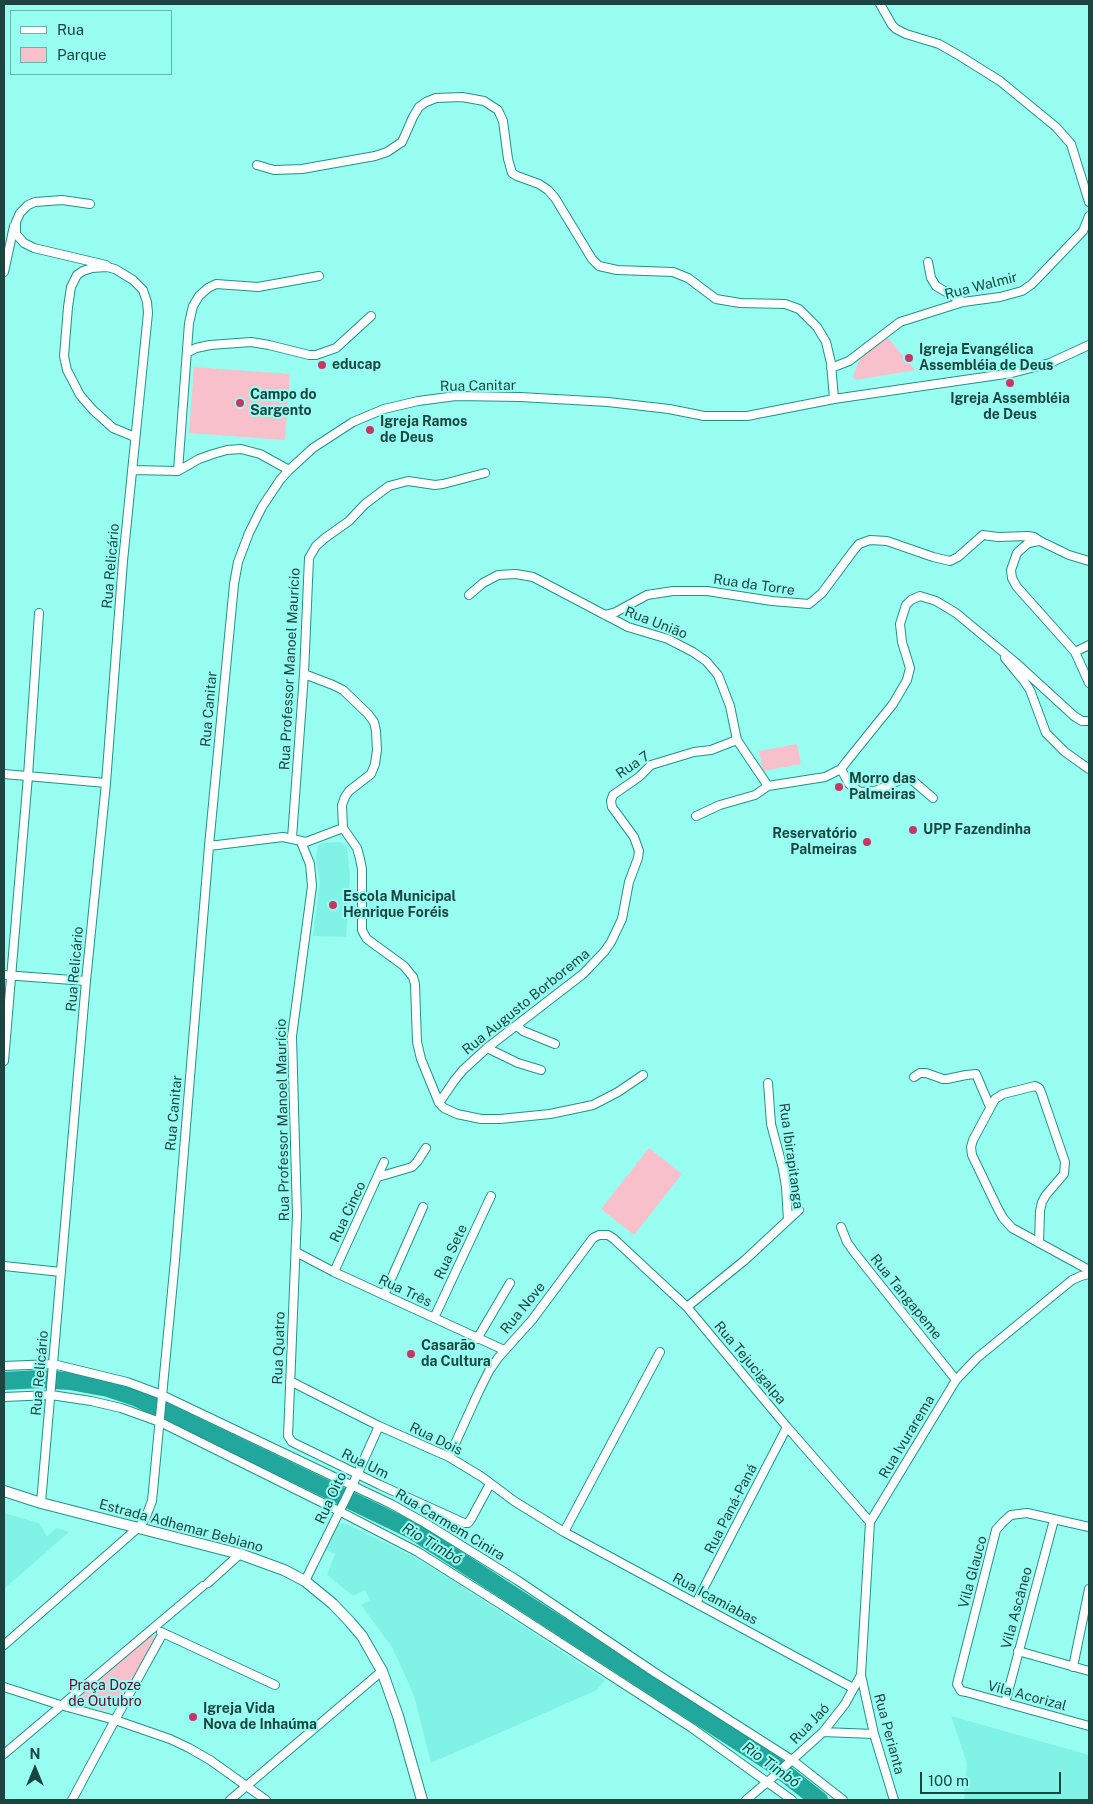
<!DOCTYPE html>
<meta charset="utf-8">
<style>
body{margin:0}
#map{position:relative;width:1093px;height:1804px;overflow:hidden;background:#98fef2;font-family:"Public Sans",sans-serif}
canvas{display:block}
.frame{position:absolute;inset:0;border:5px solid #1a4541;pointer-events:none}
.legend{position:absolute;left:10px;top:10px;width:162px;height:65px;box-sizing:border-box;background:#98fef2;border:1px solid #66b4ab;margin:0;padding:6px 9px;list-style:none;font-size:15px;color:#1a4541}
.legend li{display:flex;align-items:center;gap:10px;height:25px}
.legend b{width:25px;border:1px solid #66b4ab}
.north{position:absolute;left:10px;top:1744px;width:50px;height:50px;-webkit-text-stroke:4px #98fef2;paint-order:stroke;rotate:0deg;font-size:14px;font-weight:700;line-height:20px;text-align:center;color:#1a4541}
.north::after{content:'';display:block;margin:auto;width:18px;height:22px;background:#1a4541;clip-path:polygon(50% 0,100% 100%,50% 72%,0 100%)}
.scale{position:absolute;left:920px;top:1772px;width:141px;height:22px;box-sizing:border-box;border:2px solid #1a4541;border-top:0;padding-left:6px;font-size:15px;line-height:18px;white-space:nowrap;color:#1a4541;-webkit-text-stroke:4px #98fef2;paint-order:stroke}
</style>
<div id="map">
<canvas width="1093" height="1804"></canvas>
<div class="frame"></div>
<ul class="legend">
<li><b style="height:6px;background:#fff"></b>Rua</li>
<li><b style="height:14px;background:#f7c0ca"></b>Parque</li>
</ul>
<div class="north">N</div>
<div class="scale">100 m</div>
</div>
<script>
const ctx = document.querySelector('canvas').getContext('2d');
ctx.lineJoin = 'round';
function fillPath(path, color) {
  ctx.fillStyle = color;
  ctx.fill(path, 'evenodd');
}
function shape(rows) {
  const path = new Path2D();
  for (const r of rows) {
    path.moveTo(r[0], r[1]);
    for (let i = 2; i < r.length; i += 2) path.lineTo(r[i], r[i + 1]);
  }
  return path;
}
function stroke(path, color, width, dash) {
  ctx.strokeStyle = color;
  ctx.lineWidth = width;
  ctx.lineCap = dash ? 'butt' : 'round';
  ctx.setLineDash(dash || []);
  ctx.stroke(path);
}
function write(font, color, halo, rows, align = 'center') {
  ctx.font = font + ' "Public Sans",sans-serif';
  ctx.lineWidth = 4;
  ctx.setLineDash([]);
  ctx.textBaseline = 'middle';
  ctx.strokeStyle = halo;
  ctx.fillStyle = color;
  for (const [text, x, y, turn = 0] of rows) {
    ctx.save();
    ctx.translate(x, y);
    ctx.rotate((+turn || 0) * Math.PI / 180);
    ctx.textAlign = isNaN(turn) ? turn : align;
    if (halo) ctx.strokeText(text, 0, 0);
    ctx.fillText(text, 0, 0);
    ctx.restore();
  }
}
fillPath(shape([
 [340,842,347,848,350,875,346,937,313,936,320,882,316,860,318,845,323,843],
 [4,1513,39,1523,47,1536,57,1528,69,1532,4,1589],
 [344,1523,412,1556,441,1573,605,1680,597,1690,431,1763,416,1703,410,1686,392,1647,361,1605,370,1600,365,1590,353,1596,327,1575,335,1554,325,1549,337,1525],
 [951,1716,1089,1755,1089,1800,964,1800,967,1763]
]), '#81f2e6');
fillPath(shape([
 [887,337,915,370,855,380,853,377,860,358],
 [194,367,290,374,285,440,189,433],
 [797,744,801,764,763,771,759,751],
 [649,1148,682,1174,634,1235,601,1209],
 [151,1636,155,1637,156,1640,114,1707,102,1710,84,1702,83,1696,84,1693]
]), '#f7c0ca');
stroke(shape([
 [4,1381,40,1379,70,1381,108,1388,135,1397,412,1530,773,1764,819,1800]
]), '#21a79c', 18);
const street = shape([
 [880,4,892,25,896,29,906,34,939,44,960,56,1000,81,1056,127,1071,144,1089,202],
 [257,165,274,170,302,169,375,156,387,152,402,142,413,117,419,107,426,102,436,98,462,97,484,101,498,110,503,121,508,159,512,173,517,176,539,184,548,190,555,198,592,259,599,266,617,270,673,272,688,278,716,299,740,303,785,304,799,309,817,327,826,342,831,363,834,399],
 [90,204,62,200,35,202,28,205,20,213,16,222,16,234,24,243,34,248,106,265],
 [928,262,931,278,936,286,963,302],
 [4,272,14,226],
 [187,353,196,348,210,345,251,342,269,345,309,355,316,355,336,348,371,316],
 [831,368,849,361,900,322,963,302,1000,297,1022,291,1032,284,1083,231,1089,216],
 [132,470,178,471,199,459,213,454,227,450,241,449,260,454,289,470],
 [178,471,189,323,193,306,199,296,208,288,216,284,258,287,319,276],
 [1089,561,1069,555,1040,541,1033,542,1027,544,1017,553,1011,570,1012,578,1017,587,1075,652,1089,683],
 [469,595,483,583,498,575,516,574,533,577,628,627,668,639,693,652,706,661,718,675,730,706,737,740,768,786],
 [605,615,616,612,647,595,673,591,707,591,772,601,809,604,822,593,854,550,859,544,870,540,887,541,933,557,950,561,958,557,983,535,998,537,1028,536,1034,537,1040,541],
 [1075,652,1089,645],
 [1005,658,1024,681,1030,690,1046,733,1065,752,1089,769],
 [304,674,333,685,343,690,368,714,374,722,376,731,377,750,375,764,371,774,349,791,345,797,342,805,343,828,357,848,360,859,362,869,362,930,364,934,367,939,404,966,413,977,415,984,417,1042,421,1059,439,1103,444,1108,457,1114,481,1119,500,1119,550,1114,593,1105,618,1092,643,1075],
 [841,769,849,784,860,792,875,791,905,778,912,780,933,798],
 [4,774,106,783],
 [768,786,825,777,841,769,847,761,893,704,907,680,910,668,902,642,900,624,906,605,911,600,920,596,936,601,956,613,1015,662,1074,716,1082,721,1089,721],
 [696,816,720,805,755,795,768,786],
 [292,838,304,674,309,558,316,546,325,538,349,521,365,504,389,486,408,481,435,485,443,484,485,473],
 [301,842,310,864,312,886,292,1036,297,1215,288,1436,292,1442,380,1485,464,1523,468,1523,471,1519,490,1484],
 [209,846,283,837,306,842,343,828],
 [4,975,86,981],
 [517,1026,523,1031,555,1044],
 [487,1048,518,1063,541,1070],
 [4,1061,28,776,39,613],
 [914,1077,920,1073,926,1073,943,1079,947,1079,966,1075,976,1074,990,1107],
 [439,1103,454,1081,463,1070,487,1048,583,974,604,952,611,942,622,919,629,882,638,858,639,851,634,837,612,807,611,801,613,795,639,777,651,765,694,752,711,750,737,740],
 [378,1177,412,1167,417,1162,426,1148],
 [788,1220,799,1210],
 [841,1227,847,1242,854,1252,956,1380],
 [1039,1243,1040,1211,1042,1202,1046,1195,1064,1174,1065,1162,1041,1092,1039,1088,1035,1086,1003,1094,995,1099,973,1140,971,1147,972,1155,997,1207,1003,1218,1012,1228,1089,1270],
 [296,1252,334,1272,504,1350],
 [4,1266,61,1272],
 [334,1272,384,1162],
 [384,1295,423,1207],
 [687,1307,745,1260,788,1220,786,1187,783,1169,771,1124,768,1083],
 [434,1318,491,1196],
 [477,1339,510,1283],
 [4,1366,53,1364,127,1382,162,1395,391,1504,425,1523,517,1580,654,1672,792,1760,843,1800],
 [290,1381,379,1426,449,1457,482,1477,514,1501,564,1532,853,1688],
 [4,1397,51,1395,91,1401,121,1408,160,1422,339,1511,418,1552,502,1605,692,1728,792,1800],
 [449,1457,479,1391,489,1371,498,1358,532,1320,593,1238,599,1235,608,1235,614,1239,687,1307,787,1427,870,1522],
 [41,1503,86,981,106,783,123,561,148,313,147,302,143,290,133,280,115,269,107,267,92,268,83,271,77,275,71,287,68,307,64,356,67,370,80,395,93,410,113,428,135,437],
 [1089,1527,1027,1513,1011,1515,1003,1522,996,1530,957,1684,961,1691,966,1692,1089,1726],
 [564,1532,660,1352],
 [305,1581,352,1486,379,1426],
 [208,1583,240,1554],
 [696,1603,787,1427],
 [161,1632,275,1685],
 [4,1645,139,1527,145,1519,152,1501,175,1260,209,846,234,584,238,562,249,533,262,507,280,480,289,470,313,448,353,422,384,409,418,401,456,396,520,397,608,402,669,409,704,416,747,416,834,399,1012,373,1050,363,1089,345],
 [1018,1651,1089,1671],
 [1073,1667,1089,1589],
 [4,1687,60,1705,115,1720,170,1739,189,1748,210,1760,266,1800],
 [1005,1703,1054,1520],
 [823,1732,874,1734],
 [4,1754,203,1586],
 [72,1800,115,1720,163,1633],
 [230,1800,382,1671],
 [746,1800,772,1778,823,1732,845,1704,861,1675],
 [894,1800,874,1734,861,1675,870,1522,956,1380,977,1358,1072,1280,1081,1276,1089,1274]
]);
const secondary = shape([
 [4,1491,41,1503,240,1554,284,1570,305,1581,333,1604,350,1622,362,1636,382,1671,398,1716,422,1800]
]);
stroke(street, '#219288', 10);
stroke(secondary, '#219288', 12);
stroke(street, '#fff', 8);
stroke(secondary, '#fff', 10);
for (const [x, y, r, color] of [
 [909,358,5,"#c53764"],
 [322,365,5,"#c53764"],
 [1010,383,5,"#c53764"],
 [240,403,5,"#c53764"],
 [370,430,5,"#c53764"],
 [839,787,5,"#c53764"],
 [913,830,5,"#c53764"],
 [867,842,5,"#c53764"],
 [333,905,5,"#c53764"],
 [411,1354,5,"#c53764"],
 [193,1717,5,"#c53764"]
]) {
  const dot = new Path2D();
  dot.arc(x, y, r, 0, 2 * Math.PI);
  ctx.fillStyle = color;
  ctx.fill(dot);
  stroke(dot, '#98fef2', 2);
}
write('14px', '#1a4541', '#98fef2', [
 ["Rua Walmir",981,286,-14],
 ["Rua Canitar",478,386,-1],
 ["Rua Relicário",111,566,-85],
 ["Rua da Torre",754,585,8],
 ["Rua União",656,623,21],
 ["Rua Professor Manoel Maurício",290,669,-87],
 ["Rua Canitar",209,709,-85],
 ["Rua 7",633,765,-34],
 ["Rua Relicário",75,969,-85],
 ["Rua Augusto Borborema",526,1002,-39],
 ["Rua Canitar",174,1113,-85],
 ["Rua Professor Manoel Maurício",283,1120,-91],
 ["Rua Ibirapitanga",791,1156,82],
 ["Rua Cinco",348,1212,-65],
 ["Rua Sete",451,1252,-65],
 ["Rua Três",405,1291,25],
 ["Rua Tangapeme",906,1297,51],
 ["Rua Nove",523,1308,-51],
 ["Rua Quatro",279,1348,-88],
 ["Rua Tejucigalpa",750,1363,50],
 ["Rua Relicário",40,1373,-85],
 ["Rua Ivurarema",907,1437,-59],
 ["Rua Dois",436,1439,26],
 ["Rua Um",365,1464,26],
 ["Rua Oito",331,1498,-65],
 ["Rua Paná-Paná",731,1509,-63],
 ["Rua Carmem Cinira",450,1525,31],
 ["Estrada Adhemar Bebiano",181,1526,15],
 ["Vila Glauco",973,1572,-75],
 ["Rua Icamiabas",715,1599,28],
 ["Vila Ascâneo",1017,1608,-75],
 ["Vila Acorizal",1027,1696,15],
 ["Rua Jaó",810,1724,-46],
 ["Rua Perianta",889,1734,75]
]);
write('bold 14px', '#1a4541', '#98fef2', [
 ["Igreja Evangélica",919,350],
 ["Assembléia de Deus",919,366],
 ["educap",332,365],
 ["Campo do",250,395],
 ["Sargento",250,411],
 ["Igreja Assembléia",1010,399,"center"],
 ["de Deus",1010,415,"center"],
 ["Igreja Ramos",380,422],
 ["de Deus",380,438],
 ["Morro das",849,779],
 ["Palmeiras",849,795],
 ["UPP Fazendinha",923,830],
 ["Reservatório",857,834,"right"],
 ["Palmeiras",857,850,"right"],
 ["Escola Municipal",343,897],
 ["Henrique Foréis",343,913],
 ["Casarão",421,1346],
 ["da Cultura",421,1362],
 ["Igreja Vida",203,1709],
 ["Nova de Inhaúma",203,1725]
], 'left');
write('14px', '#6c002d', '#98fef2', [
 ["Praça Doze",105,1686],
 ["de Outubro",105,1702]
]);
write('italic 15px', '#154a45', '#98fef2', [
 ["Rio Timbó",432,1544,31],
 ["Rio Timbó",771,1765,36]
]);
</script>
